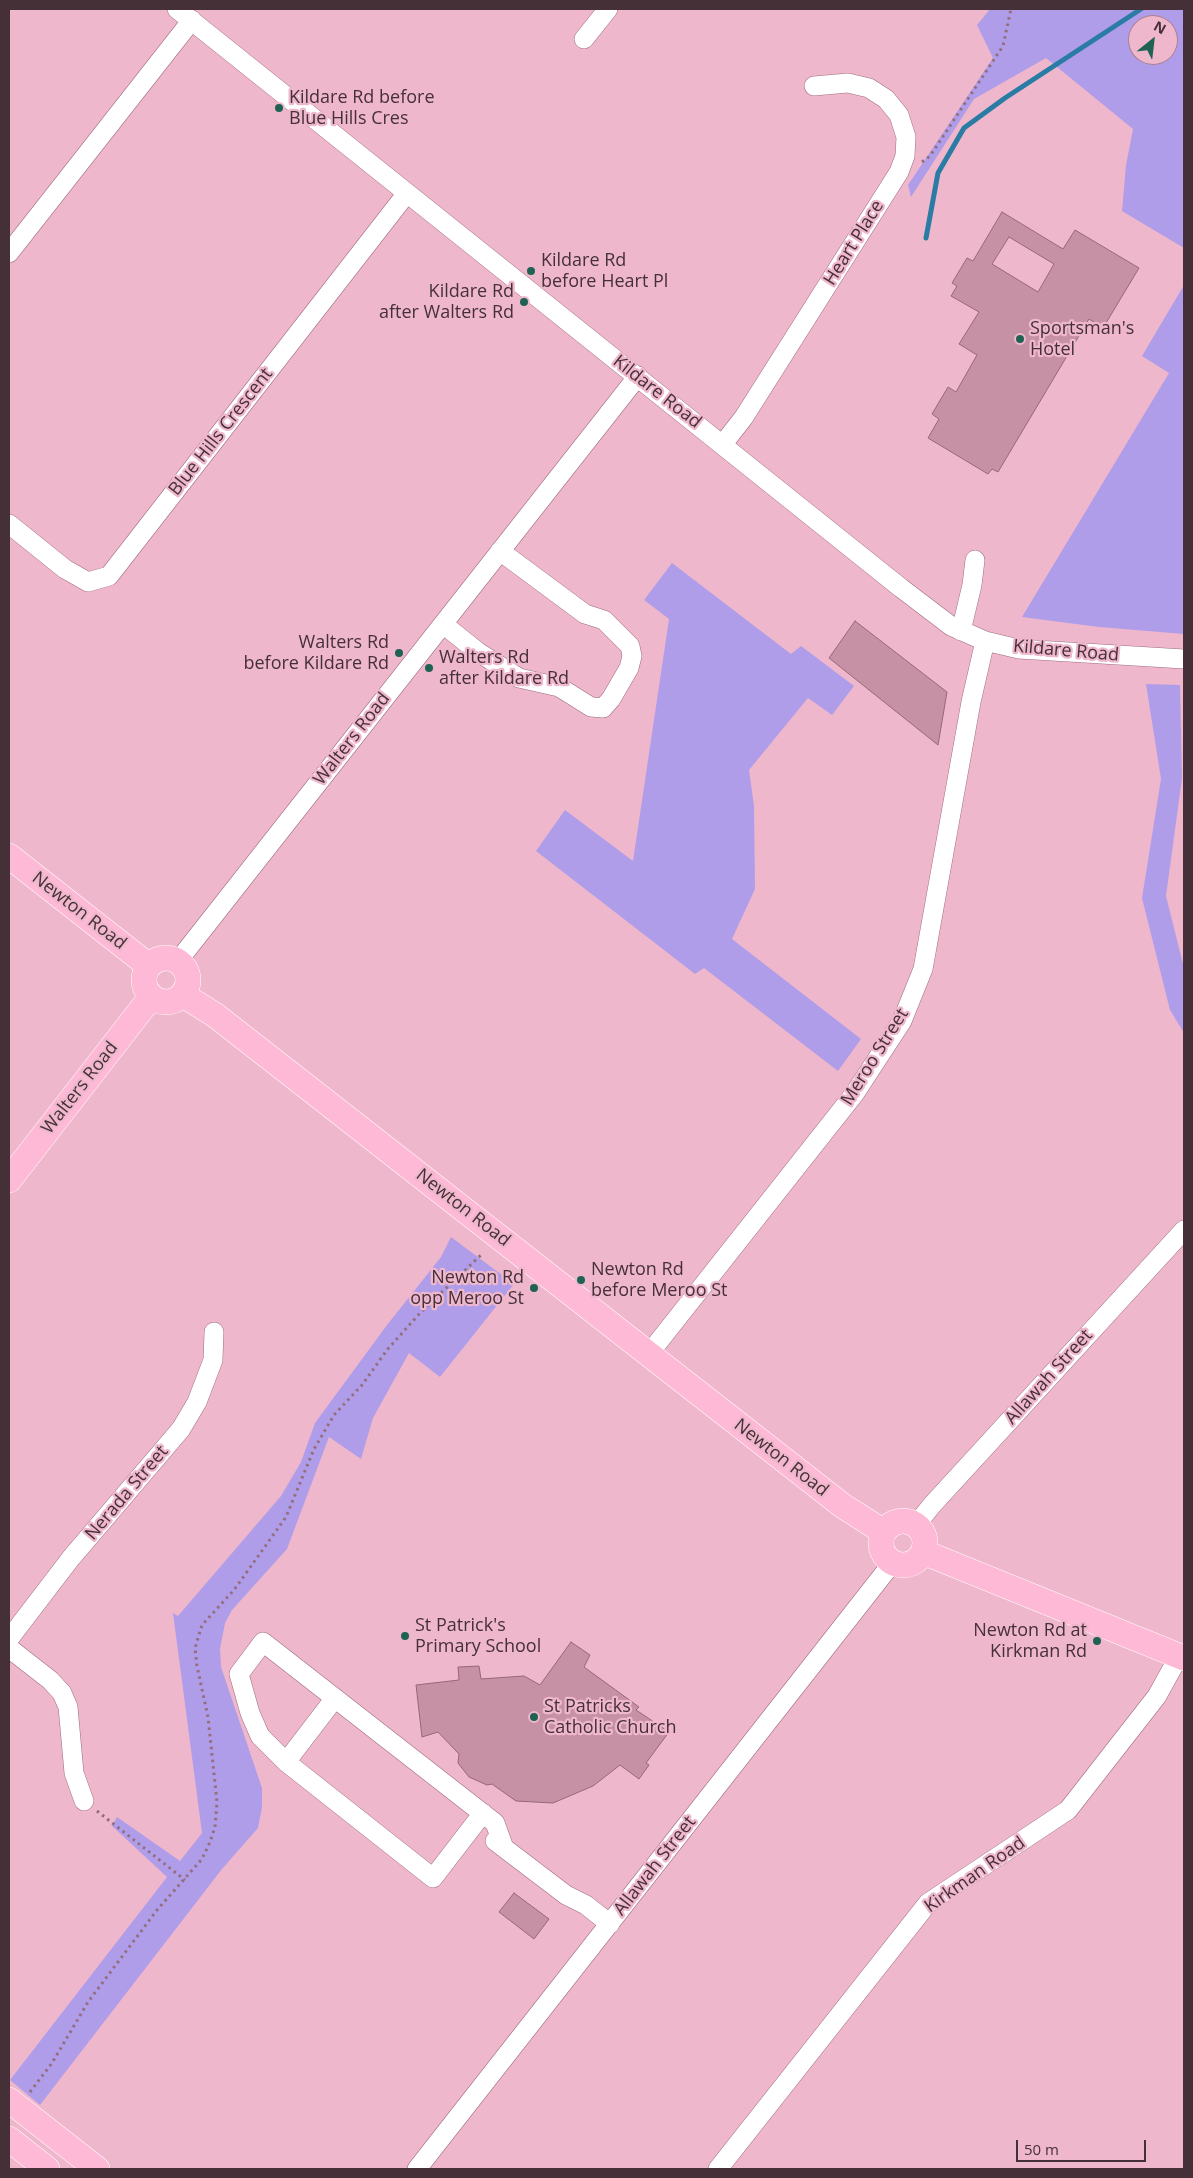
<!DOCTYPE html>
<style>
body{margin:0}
#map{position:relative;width:1193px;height:2178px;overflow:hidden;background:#efb7cc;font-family:"Open Sans",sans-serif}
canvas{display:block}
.frame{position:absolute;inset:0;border:10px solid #463038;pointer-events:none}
.north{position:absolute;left:1128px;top:15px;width:50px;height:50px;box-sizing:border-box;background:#efb7cc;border:1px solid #ab8191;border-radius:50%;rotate:29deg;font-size:14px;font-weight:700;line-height:20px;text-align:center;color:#463038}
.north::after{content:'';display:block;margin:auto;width:18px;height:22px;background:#1f6253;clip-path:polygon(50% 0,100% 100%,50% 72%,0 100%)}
.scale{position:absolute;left:1016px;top:2140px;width:130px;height:22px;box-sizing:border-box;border:2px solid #463038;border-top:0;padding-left:6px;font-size:15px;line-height:18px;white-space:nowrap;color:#463038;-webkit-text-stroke:4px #efb7cc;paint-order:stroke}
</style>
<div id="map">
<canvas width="1193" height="2178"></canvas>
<div class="frame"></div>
<div class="north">N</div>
<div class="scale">50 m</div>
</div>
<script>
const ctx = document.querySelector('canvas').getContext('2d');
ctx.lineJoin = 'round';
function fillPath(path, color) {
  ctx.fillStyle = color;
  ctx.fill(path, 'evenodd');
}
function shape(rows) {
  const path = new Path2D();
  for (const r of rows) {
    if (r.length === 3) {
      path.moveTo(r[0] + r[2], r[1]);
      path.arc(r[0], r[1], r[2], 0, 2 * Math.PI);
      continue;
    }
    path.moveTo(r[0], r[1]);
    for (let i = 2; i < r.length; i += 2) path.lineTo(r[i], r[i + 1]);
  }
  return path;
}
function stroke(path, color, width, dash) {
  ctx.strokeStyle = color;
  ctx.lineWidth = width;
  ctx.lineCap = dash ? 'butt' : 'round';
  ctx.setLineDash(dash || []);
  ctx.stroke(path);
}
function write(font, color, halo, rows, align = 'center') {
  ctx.font = font + ' "Open Sans",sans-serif';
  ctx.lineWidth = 4.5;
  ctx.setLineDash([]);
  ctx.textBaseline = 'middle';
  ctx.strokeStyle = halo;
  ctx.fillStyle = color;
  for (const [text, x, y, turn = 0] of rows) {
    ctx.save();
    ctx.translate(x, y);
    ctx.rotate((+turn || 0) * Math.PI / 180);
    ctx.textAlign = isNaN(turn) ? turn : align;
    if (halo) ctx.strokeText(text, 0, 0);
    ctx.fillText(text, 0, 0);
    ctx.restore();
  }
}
fillPath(shape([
 [990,9,1184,9,1184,248,1122,211,1126,165,1133,129,1046,58,974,99,911,197,908,185,993,58,977,25],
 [1138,25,1168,25,1168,55,1138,55],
 [1184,285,1184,634,1099,627,1022,617,1169,373,1142,356],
 [672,563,791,654,801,646,854,686,832,715,808,698,749,770,754,806,755,889,732,939,861,1039,838,1071,704,968,695,974,536,851,565,810,633,861,669,619,644,600],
 [1146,684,1180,685,1182,778,1166,896,1184,968,1184,1033,1170,1010,1142,898,1161,779],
 [451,1237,514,1284,440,1377,409,1353,373,1418,361,1459,329,1437,287,1549,232,1610,225,1623,220,1649,221,1667,262,1788,262,1807,258,1828,222,1869,40,2105,10,2080,167,1877,112,1826,117,1817,180,1861,202,1833,173,1613,178,1616,281,1496,301,1462,315,1423,387,1325,441,1257]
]), '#af9dea');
stroke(shape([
 [926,238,938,173,964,128,1005,98,1141,9]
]), '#2a7ca4', 5);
const building = shape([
 [1002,212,1063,249,1075,230,1139,268,1103,328,1089,319,998,472,992,469,988,474,928,438,939,419,932,414,948,387,956,392,977,355,959,344,979,312,951,296,957,286,952,283,967,258,973,261,1002,212],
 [1009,237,1054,264,1038,292,992,264,1009,237],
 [855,621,947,692,938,745,829,658,855,621],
 [571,1642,590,1655,584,1667,639,1707,636,1710,669,1732,646,1763,649,1765,639,1779,620,1765,593,1786,553,1803,516,1801,492,1784,487,1785,469,1777,458,1763,459,1754,438,1732,422,1737,416,1685,459,1680,458,1667,479,1666,481,1679,524,1676,540,1685,571,1642],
 [514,1893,549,1919,534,1939,499,1912,514,1893]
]);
fillPath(building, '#c691a5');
stroke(building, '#986679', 1);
const minor = shape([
 [177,9,901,588,951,626,985,641,1019,649,1184,659],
 [584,39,608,9],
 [9,253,192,20],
 [723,444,744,417,899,172,905,156,906,137,899,115,886,99,869,88,848,83,814,86],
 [9,524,65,569,88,582,109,576,407,193],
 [443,624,478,652,519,678,559,687,591,707,603,708,611,699,629,668,632,656,630,646,604,620,585,614,500,551],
 [961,631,972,585,975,560],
 [178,961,638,376],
 [648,1355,855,1093,902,1021,923,969,971,702,985,641],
 [916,1525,932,1505,1184,1230],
 [9,1639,71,1558,181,1429,197,1402,213,1360,214,1332],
 [9,1648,50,1680,62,1693,68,1707,74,1773,84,1801],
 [335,1698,286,1762,433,1878,483,1813],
 [286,1762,260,1736,250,1713,239,1674,263,1642,495,1823,504,1848],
 [495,1841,566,1895,586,1905,610,1924],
 [417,2169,893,1562],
 [718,2169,928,1903,1068,1810,1157,1696,1179,1656]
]);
const major = shape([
 [9,856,149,966],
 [166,980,22],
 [183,995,215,1015,843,1506,884,1532],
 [9,1180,151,997],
 [903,1543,22],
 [923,1552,1184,1658],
 [9,2100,97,2169],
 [9,2139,47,2169]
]);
stroke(minor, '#9e6b7f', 20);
stroke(major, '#fff', 26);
stroke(shape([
 [922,162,930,156,1003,46,1011,9],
 [97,1811,185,1880],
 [30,2092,52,2063,88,2002,157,1910,202,1859,210,1842,215,1827,217,1802,208,1717,197,1666,195,1648,202,1625,234,1590,286,1517,314,1449,334,1415,362,1385,387,1350,420,1313,483,1253]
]), '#946e7c', 3, [2.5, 4]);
stroke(minor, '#fff', 19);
stroke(major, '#fdb9d5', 25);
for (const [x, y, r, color] of [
 [279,108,5,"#1f6253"],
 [531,271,5,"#1f6253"],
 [524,302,5,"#1f6253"],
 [1020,339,5,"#1f6253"],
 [399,653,5,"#1f6253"],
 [429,668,5,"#1f6253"],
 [581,1280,5,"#1f6253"],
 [534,1288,5,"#1f6253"],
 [405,1636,5,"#1f6253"],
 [1097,1641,5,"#1f6253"],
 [534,1717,5,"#1f6253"]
]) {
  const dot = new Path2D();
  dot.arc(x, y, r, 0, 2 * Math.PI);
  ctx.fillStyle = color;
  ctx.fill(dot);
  stroke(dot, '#efb7cc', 2);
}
write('18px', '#463038', '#efb7cc', [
 ["Kildare Rd before",289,98],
 ["Blue Hills Cres",289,119],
 ["Kildare Rd",541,261],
 ["before Heart Pl",541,282],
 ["Kildare Rd",514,292,"right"],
 ["after Walters Rd",514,313,"right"],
 ["Sportsman's",1030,329],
 ["Hotel",1030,350],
 ["Walters Rd",389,643,"right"],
 ["before Kildare Rd",389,664,"right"],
 ["Walters Rd",439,658],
 ["after Kildare Rd",439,679],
 ["Newton Rd",591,1270],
 ["before Meroo St",591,1291],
 ["Newton Rd",524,1278,"right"],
 ["opp Meroo St",524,1299,"right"],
 ["St Patrick's",415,1626],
 ["Primary School",415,1647],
 ["Newton Rd at",1087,1631,"right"],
 ["Kirkman Rd",1087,1652,"right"],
 ["St Patricks",544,1707],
 ["Catholic Church",544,1728]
], 'left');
write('18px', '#463038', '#efb7cc', [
 ["Heart Place",854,243,-58],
 ["Kildare Road",657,392,38],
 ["Blue Hills Crescent",221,432,-52],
 ["Kildare Road",1066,651,5],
 ["Walters Road",352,739,-52],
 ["Newton Road",79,911,38],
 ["Meroo Street",875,1057,-58],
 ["Walters Road",80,1088,-52],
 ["Newton Road",463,1208,38],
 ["Allawah Street",1049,1377,-48],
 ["Newton Road",781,1458,38],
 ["Nerada Street",127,1493,-50],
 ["Allawah Street",655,1866,-52],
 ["Kirkman Road",975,1875,-35]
]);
</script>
